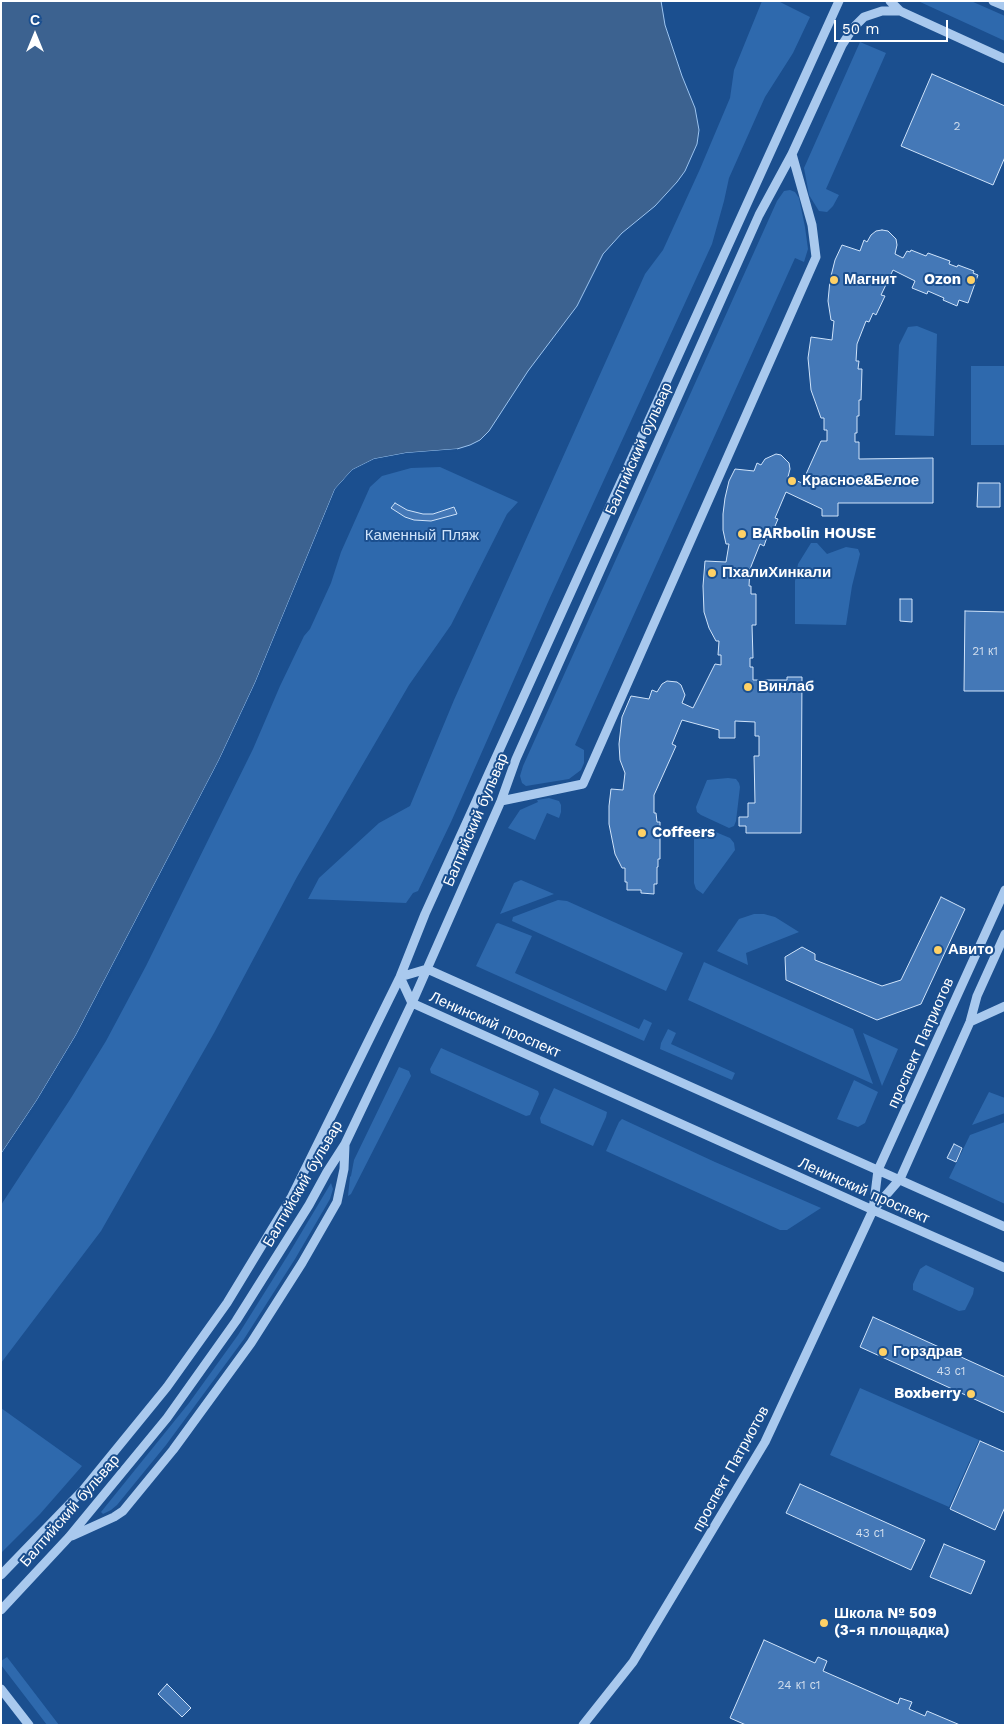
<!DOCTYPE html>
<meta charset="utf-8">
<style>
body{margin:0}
#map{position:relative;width:1006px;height:1726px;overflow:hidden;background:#1b4f8f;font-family:"Work Sans",sans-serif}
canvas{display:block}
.frame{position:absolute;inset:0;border:2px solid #fff;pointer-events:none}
.north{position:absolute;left:10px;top:10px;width:50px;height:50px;-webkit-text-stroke:4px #1b4f8f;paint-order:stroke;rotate:0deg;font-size:14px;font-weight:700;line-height:20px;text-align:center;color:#fff}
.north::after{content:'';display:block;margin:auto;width:18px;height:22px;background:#fff;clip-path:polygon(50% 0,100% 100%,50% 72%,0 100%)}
.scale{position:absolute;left:834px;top:20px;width:114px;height:22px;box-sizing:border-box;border:2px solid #fff;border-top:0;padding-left:6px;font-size:15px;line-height:18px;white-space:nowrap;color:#fff;-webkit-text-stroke:4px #1b4f8f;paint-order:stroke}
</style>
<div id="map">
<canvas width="1006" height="1726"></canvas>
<div class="frame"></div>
<div class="north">С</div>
<div class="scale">50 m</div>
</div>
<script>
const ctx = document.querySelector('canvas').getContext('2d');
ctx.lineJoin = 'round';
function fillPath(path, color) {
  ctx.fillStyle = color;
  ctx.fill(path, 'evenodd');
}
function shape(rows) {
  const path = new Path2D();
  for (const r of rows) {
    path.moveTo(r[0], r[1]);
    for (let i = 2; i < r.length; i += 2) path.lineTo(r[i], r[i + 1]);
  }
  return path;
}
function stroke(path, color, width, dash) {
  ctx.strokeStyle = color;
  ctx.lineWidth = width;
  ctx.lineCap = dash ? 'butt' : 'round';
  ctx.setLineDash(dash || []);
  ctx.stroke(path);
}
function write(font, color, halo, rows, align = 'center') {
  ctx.font = font + ' "Work Sans",sans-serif';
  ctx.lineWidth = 4;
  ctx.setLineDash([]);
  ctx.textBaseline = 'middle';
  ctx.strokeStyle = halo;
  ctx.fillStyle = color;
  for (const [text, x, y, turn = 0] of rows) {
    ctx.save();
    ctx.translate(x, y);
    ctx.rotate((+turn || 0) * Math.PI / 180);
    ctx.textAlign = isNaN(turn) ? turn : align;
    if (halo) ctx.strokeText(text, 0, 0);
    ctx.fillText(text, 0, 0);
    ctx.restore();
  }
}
fillPath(shape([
 [762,1,778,1,810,17,793,53,765,97,729,178,724,201,712,244,548,602,451,822,418,891,413,893,406,903,308,899,319,878,379,823,410,806,454,700,645,274,663,250,700,169,730,98,734,70],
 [918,1,971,1,1005,16,1005,41],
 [860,42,886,53,826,189,839,195,833,206,827,212,819,211,809,195,804,168],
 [790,190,795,192,799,198,805,227,808,249,804,262,795,258,575,745,584,750,584,763,581,770,569,779,526,786,522,783,520,776,523,766,777,201,784,191],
 [917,326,937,334,934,436,895,435,899,345,908,327],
 [971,366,1005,366,1005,445,971,445],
 [440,467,518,502,507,514,451,625,409,685,297,877,214,1033,101,1231,1,1363,1,1205,71,1098,106,1041,146,966,253,749,280,686,304,636,310,629,331,583,341,552,370,487,382,476,411,468],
 [811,543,817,543,827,554,846,547,858,549,860,554,852,586,846,625,795,624,795,581,798,564],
 [728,778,736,779,739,783,740,787,736,821,734,826,729,828,701,815,697,812,696,807,707,780],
 [549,798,559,801,561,805,561,812,559,818,547,813,535,840,508,828,520,810,538,802,537,800],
 [701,827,706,828,730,838,734,843,735,850,703,894,696,889,694,883,694,838,697,828],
 [521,880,554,894,500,914,514,883],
 [558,900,567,901,683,953,666,991,512,921,513,917],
 [754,914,764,914,775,917,799,932,746,953,748,965,717,951,739,919],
 [498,923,532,936,515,973,639,1029,644,1019,652,1023,644,1041,476,966,496,924],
 [704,962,853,1029,873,1084,688,1000],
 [668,1029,676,1033,671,1044,735,1073,732,1080,660,1049,661,1043],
 [863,1033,898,1049,882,1086],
 [441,1048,538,1091,539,1094,530,1115,526,1116,431,1073,430,1069],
 [399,1067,409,1071,411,1076,351,1194,348,1196,350,1177,351,1176,354,1160],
 [854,1080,878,1092,865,1123,858,1127,837,1119],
 [554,1088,607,1112,606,1117,593,1146,541,1123,540,1118],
 [989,1092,1005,1098,1005,1113,972,1125],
 [622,1119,715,1162,821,1208,787,1230,780,1230,606,1151,619,1122],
 [1005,1122,1005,1204,949,1178,970,1135],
 [331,1183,333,1189,330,1199,295,1259,244,1339,166,1445,117,1505,111,1510,103,1514,101,1512,189,1403,238,1335,288,1255],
 [926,1265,974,1288,973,1294,965,1310,959,1311,913,1290,913,1284,920,1269],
 [860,1388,979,1440,949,1507,830,1455],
 [1,1408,82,1466,40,1514,1,1553],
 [7,1657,59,1725,47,1725,1,1665,1,1661]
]), '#2e69ad');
const water = shape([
 [1,1,661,1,665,25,682,76,695,108,699,130,697,144,685,171,677,182,655,206,622,233,603,254,577,306,528,371,489,431,480,440,470,445,457,449,406,453,374,459,352,470,335,489,255,683,219,760,76,1035,37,1100,1,1154,1,1]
]);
fillPath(water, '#3c6290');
stroke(water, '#9cc4f0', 1);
fillPath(shape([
 [457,449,458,451,406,455,375,462,353,472,337,490,257,684,221,761,78,1037,39,1102,1,1156,1,1154,37,1100,76,1035,219,760,255,683,335,489,352,470,374,459,406,453]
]), '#1b4f8f');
const building = shape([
 [932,74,1005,106,1005,157,993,185,901,146,932,74],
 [882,230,888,231,896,239,897,245,895,254,903,258,907,251,910,252,911,250,926,256,928,253,950,261,949,264,957,267,958,265,974,271,973,273,978,275,968,303,959,300,957,306,943,300,944,298,928,291,927,294,912,288,915,281,893,270,881,295,885,296,876,315,873,313,869,322,866,321,857,344,856,361,859,361,858,369,862,369,861,400,859,400,859,416,857,416,857,433,855,433,855,442,859,442,859,459,933,458,933,503,838,503,838,516,822,516,822,509,786,492,775,518,778,519,770,538,767,537,764,546,760,544,750,569,749,586,751,586,751,594,756,594,756,625,752,625,753,658,750,658,750,667,753,667,753,680,787,680,787,677,802,677,801,833,746,833,746,826,739,826,739,817,748,817,748,803,755,803,754,756,759,756,759,736,755,736,755,722,735,721,735,738,719,738,719,730,682,720,672,744,676,746,654,795,654,813,656,813,657,822,660,822,660,859,658,859,658,867,657,867,657,884,654,884,654,894,641,893,641,890,627,890,627,882,625,882,625,868,622,868,615,854,609,824,609,806,611,789,623,790,625,773,620,760,619,744,622,717,631,696,649,699,652,690,657,692,662,684,667,681,677,682,681,685,685,695,682,703,693,708,715,664,721,665,721,655,718,655,719,641,716,641,709,628,704,612,703,586,705,561,726,562,729,544,726,544,723,530,723,514,725,498,729,481,735,469,754,471,757,463,761,465,765,459,776,454,781,455,789,463,790,469,788,477,802,483,821,441,827,441,827,430,824,430,824,418,821,418,811,390,808,358,811,337,832,340,834,321,831,320,828,301,830,280,835,260,842,245,860,251,864,240,867,242,871,235,876,231,882,230],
 [978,483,1000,483,1000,507,977,507,978,483],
 [395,503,407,510,423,514,433,514,454,507,457,514,431,521,414,520,405,517,391,508,395,503],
 [900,599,912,599,912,622,900,621,900,599],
 [965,611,1005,612,1005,691,964,691,965,611],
 [941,897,965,909,921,1004,877,1020,786,980,785,957,802,947,815,954,815,960,882,986,901,980,941,897],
 [954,1144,962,1148,956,1162,947,1158,954,1144],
 [873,1317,1005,1377,1005,1413,860,1347,873,1317],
 [980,1441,1005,1452,1005,1507,995,1530,950,1509,980,1441],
 [800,1484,925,1540,911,1570,786,1513,800,1484],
 [944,1544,985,1561,971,1594,930,1577,944,1544],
 [764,1640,815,1663,818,1657,827,1661,823,1671,898,1704,900,1698,912,1702,909,1709,925,1716,927,1711,960,1725,746,1725,730,1718,764,1640],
 [167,1684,191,1708,182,1717,158,1694,167,1684]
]);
fillPath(building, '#4478b7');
stroke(building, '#cfe3fa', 1);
stroke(shape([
 [890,1,900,11,1005,59],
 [993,1,1005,6],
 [501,801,583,784,816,257,812,225,792,154],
 [970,1022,1005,1006],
 [873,1210,878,1170,1005,890],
 [1005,1227,427,969,400,977,412,1003,873,1210,1005,1268],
 [72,1536,114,1517,123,1511,173,1450,251,1343,302,1263,337,1202,344,1169,345,1145],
 [1,1575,83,1490,167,1387,227,1303,292,1196,400,977,425,914,839,1],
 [1,1610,69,1537,167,1418,236,1321,309,1205,327,1172,345,1144,412,1003,501,801,516,759,759,215,792,154,842,45,853,28,864,17,882,11,900,11],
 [1,1689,29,1725],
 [583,1725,633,1662,765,1442,873,1210,900,1179,970,1022,977,996,1005,934]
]), '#a9c9ee', 9);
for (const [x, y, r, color] of [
 [834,280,5,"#ffd166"],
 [971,280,5,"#ffd166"],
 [792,481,5,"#ffd166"],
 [742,534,5,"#ffd166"],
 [712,573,5,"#ffd166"],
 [748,687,5,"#ffd166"],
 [642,833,5,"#ffd166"],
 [938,950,5,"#ffd166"],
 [883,1352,5,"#ffd166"],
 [971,1394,5,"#ffd166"],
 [824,1623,5,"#ffd166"]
]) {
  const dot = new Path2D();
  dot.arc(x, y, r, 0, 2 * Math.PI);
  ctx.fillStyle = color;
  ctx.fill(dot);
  stroke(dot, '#1b4f8f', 2);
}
write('12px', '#d0dded', null, [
 ["2",957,126],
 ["21 к1",985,651],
 ["43 с1",951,1371],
 ["43 с1",870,1533],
 ["24 к1 с1",799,1685]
]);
write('bold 15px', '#fff', '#1b4f8f', [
 ["Магнит",844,280],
 ["Ozon",961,280,"right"],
 ["Красное&Белое",802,481],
 ["BARbolin HOUSE",752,534],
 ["ПхалиХинкали",722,573],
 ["Винлаб",758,687],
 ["Coffeers",652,833],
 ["Авито",948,950],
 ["Горздрав",893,1352],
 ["Boxberry",961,1394,"right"],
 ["Школа № 509",834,1614],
 ["(3-я площадка)",834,1631]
], 'left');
write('15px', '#fff', '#1b4f8f', [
 ["Балтийский бульвар",639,449,-66],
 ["Балтийский бульвар",476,820,-67],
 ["Ленинский проспект",495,1025,24],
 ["проспект Патриотов",921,1043,-66],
 ["Балтийский бульвар",303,1184,-60],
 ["Ленинский проспект",864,1191,24],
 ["проспект Патриотов",731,1469,-61],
 ["Балтийский бульвар",70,1511,-49]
]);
write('15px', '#cfe3fa', '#1b4f8f', [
 ["Каменный Пляж",422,536]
]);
</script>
